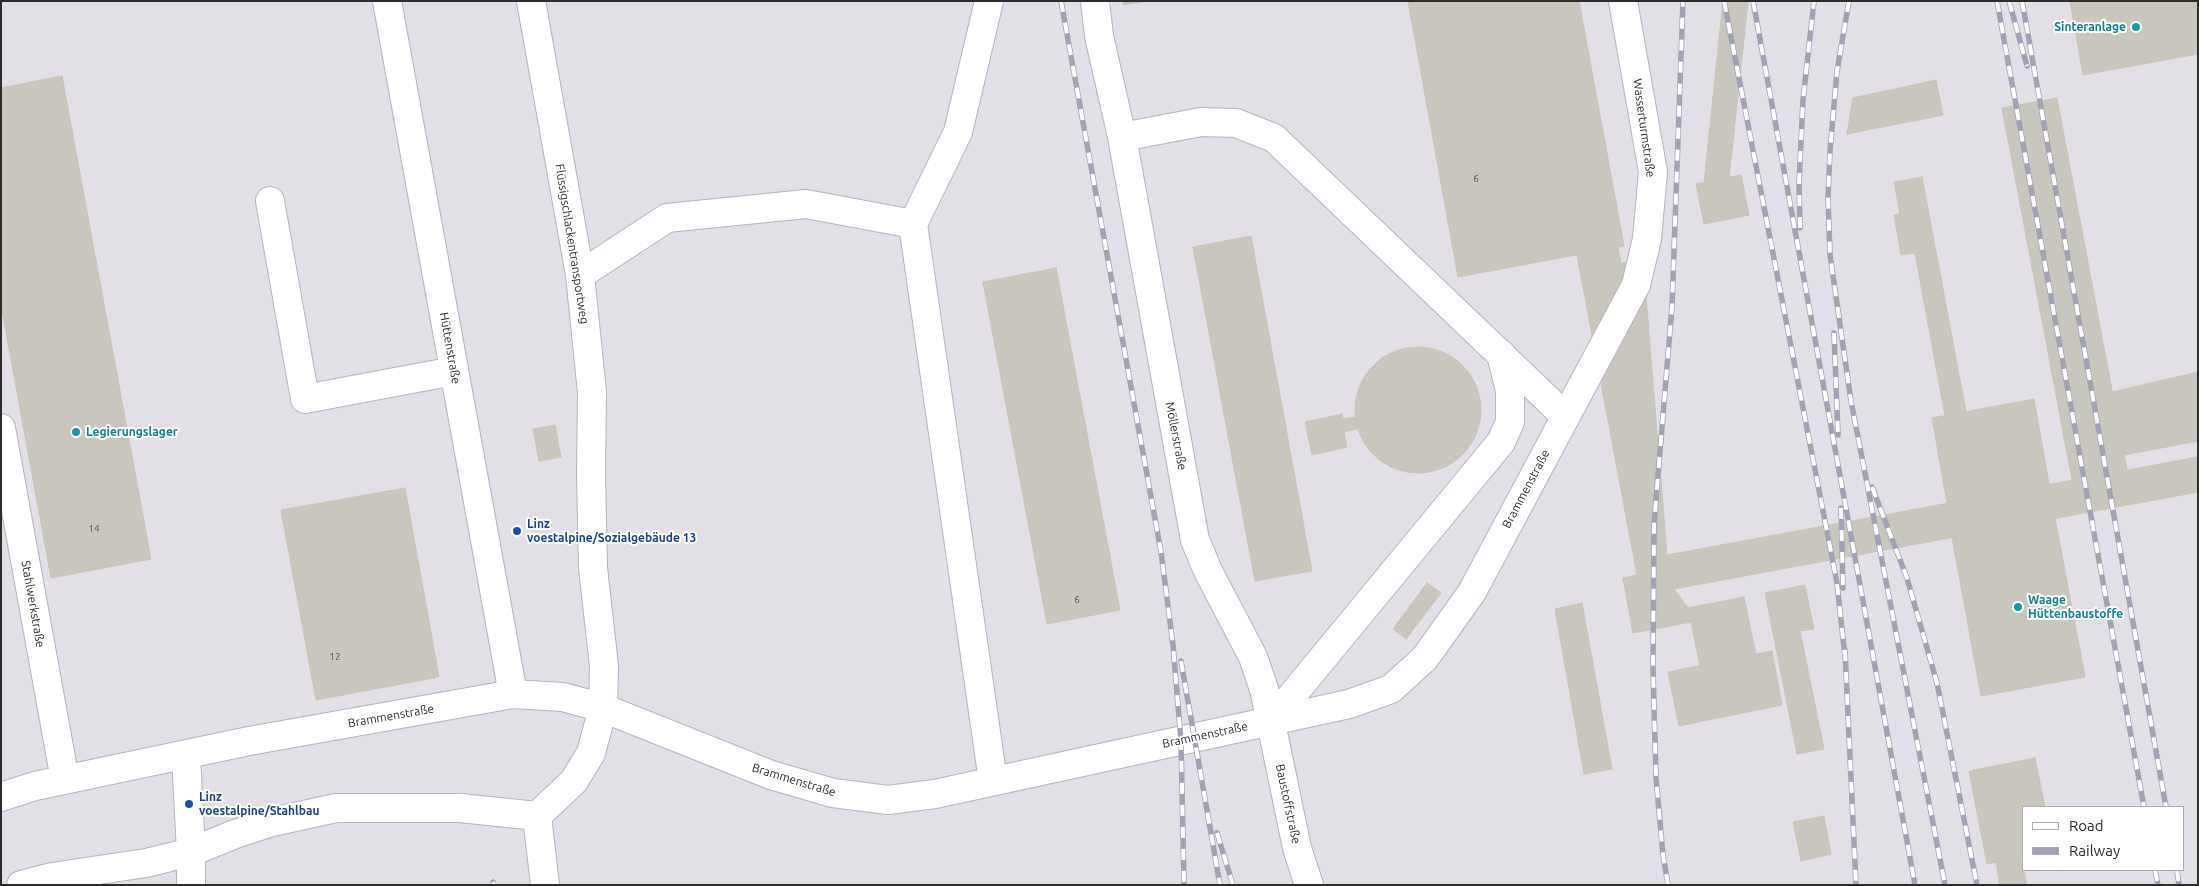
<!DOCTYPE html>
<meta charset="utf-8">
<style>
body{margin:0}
#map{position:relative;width:2199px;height:886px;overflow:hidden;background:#eee9df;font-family:Ubuntu,sans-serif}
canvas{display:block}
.frame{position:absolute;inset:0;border:2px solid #2c2c2c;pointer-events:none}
.legend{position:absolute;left:2022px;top:806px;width:162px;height:65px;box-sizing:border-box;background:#fff;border:1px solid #ababab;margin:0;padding:6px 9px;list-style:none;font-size:15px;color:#2c2c2c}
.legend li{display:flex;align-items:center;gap:10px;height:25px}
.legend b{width:25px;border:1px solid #ababab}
</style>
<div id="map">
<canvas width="2199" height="886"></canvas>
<div class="frame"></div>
<ul class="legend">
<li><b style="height:6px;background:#fff"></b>Road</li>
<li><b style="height:6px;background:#a1a2b6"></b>Railway</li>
</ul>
</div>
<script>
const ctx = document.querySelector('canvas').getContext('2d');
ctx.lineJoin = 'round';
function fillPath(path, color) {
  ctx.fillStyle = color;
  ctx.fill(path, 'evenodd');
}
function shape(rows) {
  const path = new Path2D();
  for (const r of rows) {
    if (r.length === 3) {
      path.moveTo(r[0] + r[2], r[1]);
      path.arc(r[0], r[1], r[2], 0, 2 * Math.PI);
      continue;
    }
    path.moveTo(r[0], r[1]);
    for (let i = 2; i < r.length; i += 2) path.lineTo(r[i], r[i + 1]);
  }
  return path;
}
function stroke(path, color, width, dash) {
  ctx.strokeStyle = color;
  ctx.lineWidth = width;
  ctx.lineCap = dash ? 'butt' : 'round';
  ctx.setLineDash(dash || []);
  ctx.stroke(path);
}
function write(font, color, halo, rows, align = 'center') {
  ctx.font = font + ' Ubuntu,sans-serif';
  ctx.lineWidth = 4;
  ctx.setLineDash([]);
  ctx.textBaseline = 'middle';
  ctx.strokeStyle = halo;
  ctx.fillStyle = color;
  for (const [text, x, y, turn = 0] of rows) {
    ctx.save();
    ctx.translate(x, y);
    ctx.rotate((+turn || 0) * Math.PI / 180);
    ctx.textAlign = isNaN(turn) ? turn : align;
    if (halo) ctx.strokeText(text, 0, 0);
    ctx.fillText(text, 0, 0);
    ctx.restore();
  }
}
fillPath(shape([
 [1,1,2198,1,2198,885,1,885],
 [2023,807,2183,807,2183,870,2023,870]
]), '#e2dfe6');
const building = shape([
 [1123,1,1148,1,1123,5,1123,1],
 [1408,1,1579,1,1624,246,1458,277,1408,1],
 [1723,1,1748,1,1729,178,1704,183,1723,1],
 [2070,1,2198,1,2198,54,2083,75,2070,1],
 [62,76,151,559,51,578,1,305,1,88,62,76],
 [1936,80,1943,115,1847,134,1853,98,1936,80],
 [2057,98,2127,470,2072,480,2002,108,2057,98],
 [1741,175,1749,215,1704,224,1696,184,1741,175],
 [1922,177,1966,412,1945,416,1915,253,1901,255,1894,215,1900,214,1894,182,1922,177],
 [1251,236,1312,571,1255,581,1193,247,1251,236],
 [1618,247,1621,263,1643,259,1667,555,1674,589,1688,608,1691,622,1633,633,1623,578,1637,575,1577,255,1618,247],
 [1056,268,1120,610,1047,624,983,282,1056,268],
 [1418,410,63],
 [2198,372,2198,404,2117,419,2112,392,2198,372],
 [2034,399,2049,484,1947,503,1932,418,2034,399],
 [2198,404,2198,441,2124,455,2117,419,2198,404],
 [1342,414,1343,419,1355,417,1358,429,1344,432,1347,447,1312,455,1305,422,1342,414],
 [555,425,561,457,539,461,533,429,555,425],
 [2198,457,2198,492,1674,589,1667,555,2198,457],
 [405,488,439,677,316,700,281,510,405,488],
 [2055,518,2085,677,1981,696,1952,537,2055,518],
 [1427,583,1441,593,1406,639,1393,629,1427,583],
 [1805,585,1814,629,1800,631,1824,749,1797,754,1765,593,1805,585],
 [1744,597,1756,654,1700,666,1688,608,1744,597],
 [1582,603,1612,769,1584,774,1555,609,1582,603],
 [1772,651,1782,705,1679,726,1668,672,1772,651],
 [2035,758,2045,807,2023,807,2023,857,1987,864,1969,771,2035,758],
 [1824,816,1831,854,1801,861,1793,822,1824,816],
 [2021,857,2027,885,2000,885,1996,862,2021,857]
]);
fillPath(building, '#c9c6be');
stroke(building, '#c9c5b8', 1);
const minor = shape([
 [387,1,513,694],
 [531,1,580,275,592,392,591,474,593,568,604,666,603,708,591,753,574,781,537,816],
 [989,1,958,132,913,224,993,781],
 [1095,1,1099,36,1122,137,1195,540,1208,571,1253,657,1264,689,1297,848,1309,885],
 [1122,137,1201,122,1236,123,1274,138,1565,416],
 [270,201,305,399,454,371],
 [580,275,667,218,806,204,913,224],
 [1,428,65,780],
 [1271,721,1501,442,1510,422,1510,391,1501,354],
 [186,755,191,852,191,885],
 [1,797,35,786,249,741,513,694,563,697,603,708,771,775,833,793,888,800,935,794,1271,721,1349,704,1391,689,1425,658,1472,592,1636,285,1647,239,1653,172,1623,1],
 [537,816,545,885],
 [21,885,52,877,146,863,191,852,235,834,272,822,336,808,460,808,537,816]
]);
stroke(minor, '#b2b4c0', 30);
stroke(minor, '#fff', 28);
const rail = shape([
 [1061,1,1161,552,1173,645,1181,741,1184,885],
 [1724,1,1837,583,1845,657],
 [1753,1,1915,885],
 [1849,1,1837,71,1830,151,1828,197,1830,255,1851,401,1945,885],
 [1997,1,2144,807],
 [2009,1,2027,66],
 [2022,1,2166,807],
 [1800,228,1799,184,1803,100,1814,1],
 [1834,333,1838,435],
 [1872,487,1907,578,1937,683,1977,885],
 [1841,508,1843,588],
 [1845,650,1856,885],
 [1181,661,1220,885],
 [1217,833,1233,885],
 [2155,870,2158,885],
 [2177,870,2179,885],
 [493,882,494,885],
 [1668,885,1663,855,1656,778,1653,668,1654,525,1672,306,1683,1]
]);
stroke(rail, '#a1a2b6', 5.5);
stroke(rail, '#fff', 4, [11]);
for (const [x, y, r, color] of [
 [2136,27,5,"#0f9aa8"],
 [76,432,5,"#0f9aa8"],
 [517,531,5,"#1a4fb4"],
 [2018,607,5,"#0f9aa8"],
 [189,804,5,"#1a4fb4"]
]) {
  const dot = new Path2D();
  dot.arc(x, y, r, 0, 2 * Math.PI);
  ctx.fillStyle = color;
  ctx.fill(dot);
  stroke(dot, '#fff', 2);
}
write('10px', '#535250', null, [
 ["6",1476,179],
 ["14",94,529],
 ["6",1077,600],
 ["12",335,657]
]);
write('bold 12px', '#0d838f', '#fff', [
 ["Sinteranlage",2126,27,"right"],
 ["Legierungslager",86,432],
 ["Waage",2028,600],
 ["Hüttenbaustoffe",2028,614]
], 'left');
write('12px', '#2c2c2c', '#fff', [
 ["Wasserturmstraße",1644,128,82],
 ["Flüssigschlackentransportweg",572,244,81],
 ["Hüttenstraße",450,348,80],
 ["Möllerstraße",1176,436,79],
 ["Brammenstraße",1526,489,-62],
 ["Stahlwerkstraße",33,604,80],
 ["Brammenstraße",391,716,-10],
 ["Brammenstraße",1205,735,-12],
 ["Brammenstraße",794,780,17],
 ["Baustoffstraße",1288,804,78]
]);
write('bold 12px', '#164399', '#fff', [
 ["Linz",527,524],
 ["voestalpine/Sozialgebäude 13",527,538],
 ["Linz",199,797],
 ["voestalpine/Stahlbau",199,811]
], 'left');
</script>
